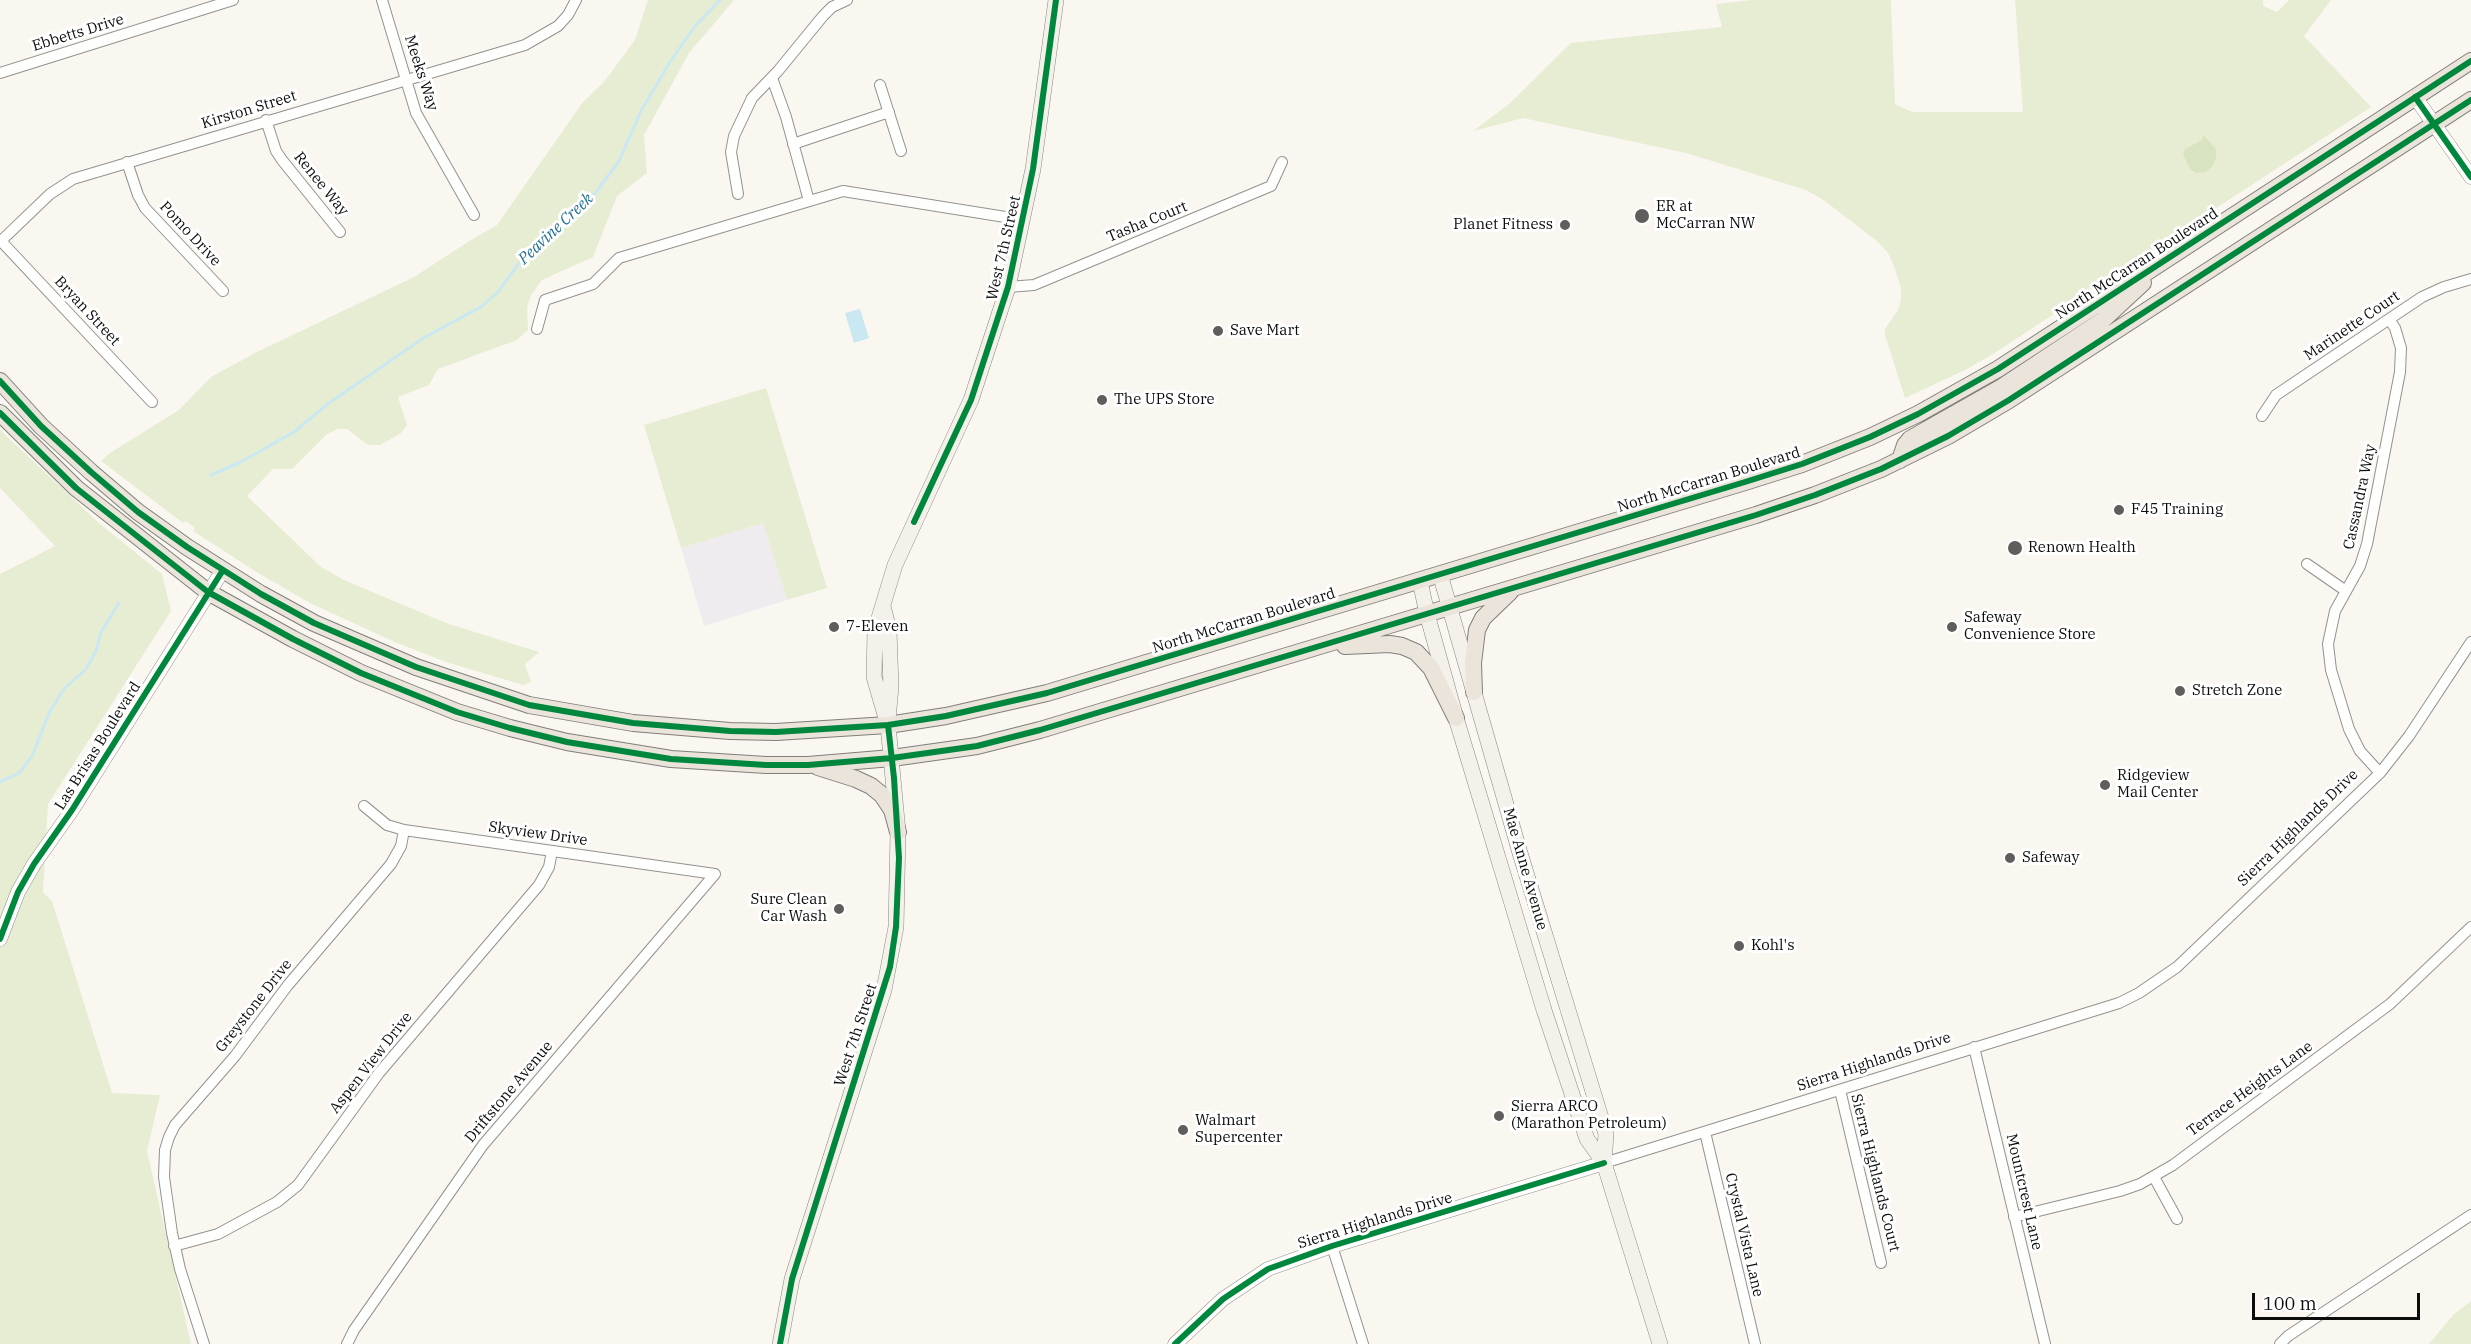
<!DOCTYPE html>
<style>
body{margin:0}
#map{position:relative;width:2471px;height:1344px;overflow:hidden;background:#faf7f1;font-family:"IBM Plex Serif",serif}
canvas{display:block}
.scale{position:absolute;left:2252px;top:1293px;width:168px;height:27px;box-sizing:border-box;border:3px solid #0c0c0c;border-top:0;padding-left:8px;font-size:18px;line-height:21px;white-space:nowrap;color:#0c0c0c;-webkit-text-stroke:4px #fff;paint-order:stroke}
</style>
<div id="map">
<canvas width="2471" height="1344"></canvas>
<div class="scale">100 m</div>
</div>
<script>
const ctx = document.querySelector('canvas').getContext('2d');
ctx.lineJoin = 'round';
function fillPath(path, color) {
  ctx.fillStyle = color;
  ctx.fill(path, 'evenodd');
}
function shape(rows) {
  const path = new Path2D();
  for (const r of rows) {
    path.moveTo(r[0], r[1]);
    for (let i = 2; i < r.length; i += 2) path.lineTo(r[i], r[i + 1]);
  }
  return path;
}
function stroke(path, color, width, dash) {
  ctx.strokeStyle = color;
  ctx.lineWidth = width;
  ctx.lineCap = dash ? 'butt' : 'round';
  ctx.setLineDash(dash || []);
  ctx.stroke(path);
}
function write(font, color, halo, rows, align = 'center') {
  ctx.font = font + ' "IBM Plex Serif",serif';
  ctx.lineWidth = 6;
  ctx.setLineDash([]);
  ctx.textBaseline = 'middle';
  ctx.strokeStyle = halo;
  ctx.fillStyle = color;
  for (const [text, x, y, turn = 0] of rows) {
    ctx.save();
    ctx.translate(x, y);
    ctx.rotate((+turn || 0) * Math.PI / 180);
    ctx.textAlign = isNaN(turn) ? turn : align;
    if (halo) ctx.strokeText(text, 0, 0);
    ctx.fillText(text, 0, 0);
    ctx.restore();
  }
}
fillPath(shape([
 [763,523,787,600,704,626,681,548]
]), '#f0ebee');
fillPath(shape([
 [648,0,734,0,689,53,644,135,647,173,617,196,593,257,542,280,531,295,527,307,528,330,517,340,438,369,429,385,398,397,407,425,400,434,380,445,368,445,347,429,338,429,327,434,292,469,273,469,247,496,321,567,344,580,446,623,539,652,525,664,531,682,523,685,446,662,397,643,310,603,258,573,193,531,195,528,186,521,183,523,101,461,110,453,179,410,211,377,257,352,414,277,471,240,497,225,583,102,604,82,635,40],
 [1752,0,1891,0,1895,104,1912,112,2023,112,2015,0,2263,0,2263,6,2277,12,2289,0,2331,0,2304,36,2371,107,1993,354,1965,370,1905,398,1885,335,1885,329,1898,310,1901,300,1901,288,1894,266,1888,253,1877,241,1822,199,1806,190,1686,153,1523,118,1473,131,1509,104,1571,43,1722,27,1716,4],
 [766,388,827,588,787,600,763,523,681,548,644,425],
 [0,430,99,523,162,574,171,611,48,804,43,892,52,901,112,1093,160,1095,147,1151,191,1344,0,1344,0,574,55,546,0,488],
 [2471,1301,2471,1344,2429,1344,2453,1315]
]), '#e6edd3');
fillPath(shape([
 [2203,135,2216,149,2216,158,2212,167,2205,172,2196,173,2190,169,2183,154,2185,149,2202,140]
]), '#d8e4c1');
fillPath(shape([
 [860,309,869,338,854,343,845,313]
]), '#cae8f1');
stroke(shape([
 [211,475,239,463,294,432,329,403,425,337,481,307,498,292,524,256,561,221,580,210,596,192,619,161,641,111,670,62,696,25,720,0],
 [0,782,19,773,32,756,50,711,64,689,86,669,96,651,101,632,119,603]
]), '#cae8f1', 3);
const minor = shape([
 [382,0,416,113,474,215],
 [0,73,233,0],
 [772,78,786,117,809,201],
 [880,85,901,151],
 [266,120,276,151,282,160,340,232],
 [793,144,889,112],
 [127,162,138,195,145,208,223,291],
 [738,194,731,152,734,136,752,98,778,71,823,16,832,7,847,0],
 [0,240,152,402],
 [1,241,50,194,73,179,525,45,558,26,568,15,576,0],
 [1008,287,1034,285,1271,186,1282,162],
 [537,329,545,300,593,284,619,258,843,191,1024,220],
 [2262,416,2276,395,2422,297,2444,287,2471,279],
 [2307,564,2346,591],
 [2380,773,2360,751,2349,729,2331,670,2328,644,2335,611,2360,566,2367,544,2400,372,2401,348,2395,328,2389,319],
 [364,806,387,825,404,830,715,874],
 [1974,1047,2045,1344],
 [1840,1090,1881,1263],
 [1705,1132,1755,1344],
 [1604,1163,2119,1003,2139,993,2177,967,2380,773,2409,736,2471,642],
 [2154,1177,2177,1219],
 [2014,1217,2120,1191,2140,1184,2173,1165,2390,1004,2471,927],
 [174,1246,218,1234,277,1202,298,1185,379,1073,539,885,549,867,552,851],
 [1332,1246,1363,1344],
 [204,1344,180,1269,172,1233,164,1177,165,1150,169,1137,175,1125,235,1056,288,985,391,864,401,846,404,830],
 [347,1344,354,1330,483,1145,715,874],
 [2280,1344,2288,1336,2471,1215]
]);
const tertiary = shape([
 [2415,97,2471,177],
 [0,939,18,892,34,864,72,810,223,570],
 [1175,1344,1223,1299,1268,1269,1332,1246,1604,1163]
]);
const secondary = shape([
 [1440,574,1520,853,1606,1134,1604,1163],
 [1420,581,1427,614,1456,718,1544,1010,1587,1139,1604,1163,1660,1344],
 [883,606,889,630,891,687,888,719],
 [780,1344,792,1279,884,990,896,927,898,832,888,725,874,677,875,631,895,565,971,400,1008,287,1033,169,1056,0]
]);
const primary = shape([
 [0,381,41,426,91,472,138,512,187,547,261,594,314,623,416,667,529,705,633,723,730,731,776,732,888,725,946,716,1047,693,1745,482,1802,464,1870,437,1918,414,1998,369,2471,61],
 [0,413,76,488,208,592,293,639,361,673,457,712,510,728,567,742,671,759,766,765,808,765,892,758,977,746,1040,730,1756,515,1815,495,1881,469,1948,436,2009,400,2471,100],
 [1900,460,1905,445,1910,439,2002,387,2103,320,2143,283],
 [1345,646,1390,644,1402,646,1416,652,1431,668,1456,718],
 [1474,692,1473,663,1477,630,1483,618,1510,592],
 [818,767,856,779,871,786,882,795,892,810,898,832]
]);
stroke(minor, '#93928f', 12);
stroke(tertiary, '#93928f', 15);
stroke(secondary, '#8a8886', 16);
stroke(primary, '#807f7c', 18);
stroke(minor, '#fefefd', 10);
stroke(tertiary, '#fefefd', 14);
stroke(secondary, '#f3f1e9', 15);
stroke(primary, '#eae4da', 16);
stroke(shape([
 [2415,97,2471,177],
 [0,381,41,426,91,472,138,512,187,547,261,594,314,623,416,667,529,705,633,723,730,731,776,732,888,725,946,716,1047,693,1745,482,1802,464,1870,437,1918,414,1998,369,2471,61],
 [0,413,76,488,208,592,293,639,361,673,457,712,510,728,567,742,671,759,766,765,808,765,892,758,977,746,1040,730,1756,515,1815,495,1881,469,1948,436,2009,400,2471,100],
 [914,522,971,400,1008,287,1033,169,1056,0],
 [0,939,18,892,34,864,72,810,223,570],
 [780,1344,792,1279,890,967,896,927,899,858,894,778,888,725],
 [1175,1344,1223,1299,1268,1269,1332,1246,1604,1163]
]), '#00873e', 6);
for (const [x, y, r, color] of [
 [1642,216,8,"#5f5e5c"],
 [1565,225,6,"#5f5e5c"],
 [1218,331,6,"#5f5e5c"],
 [1102,400,6,"#5f5e5c"],
 [2119,510,6,"#5f5e5c"],
 [2015,548,8,"#5f5e5c"],
 [834,627,6,"#5f5e5c"],
 [1952,627,6,"#5f5e5c"],
 [2180,691,6,"#5f5e5c"],
 [2105,785,6,"#5f5e5c"],
 [2010,858,6,"#5f5e5c"],
 [839,909,6,"#5f5e5c"],
 [1739,946,6,"#5f5e5c"],
 [1499,1116,6,"#5f5e5c"],
 [1183,1130,6,"#5f5e5c"]
]) {
  const dot = new Path2D();
  dot.arc(x, y, r, 0, 2 * Math.PI);
  ctx.fillStyle = color;
  ctx.fill(dot);
  stroke(dot, '#fff', 2);
}
write('15px', '#0c0c0c', '#fff', [
 ["Ebbetts Drive",78,33,-17],
 ["Meeks Way",421,73,72],
 ["Kirston Street",249,110,-17],
 ["Renee Way",321,184,51],
 ["Tasha Court",1147,222,-22],
 ["Pomo Drive",190,234,47],
 ["West 7th Street",1004,248,-77],
 ["North McCarran Boulevard",2137,264,-33],
 ["Bryan Street",87,311,47],
 ["Marinette Court",2352,326,-34],
 ["North McCarran Boulevard",1709,480,-17],
 ["Cassandra Way",2360,497,-78],
 ["North McCarran Boulevard",1244,621,-17],
 ["Las Brisas Boulevard",98,746,-58],
 ["Sierra Highlands Drive",2298,828,-44],
 ["Skyview Drive",538,834,8],
 ["Mae Anne Avenue",1525,869,74],
 ["Greystone Drive",254,1006,-52],
 ["West 7th Street",856,1035,-72],
 ["Sierra Highlands Drive",1874,1062,-18],
 ["Aspen View Drive",371,1063,-52],
 ["Terrace Heights Lane",2250,1089,-36],
 ["Driftstone Avenue",509,1092,-50],
 ["Sierra Highlands Court",1875,1173,76],
 ["Mountcrest Lane",2024,1192,77],
 ["Sierra Highlands Drive",1375,1221,-17],
 ["Crystal Vista Lane",1744,1235,77]
]);
write('15px', '#0c0c0c', '#fff', [
 ["ER at",1656,207],
 ["McCarran NW",1656,224],
 ["Planet Fitness",1553,225,"right"],
 ["Save Mart",1230,331],
 ["The UPS Store",1114,400],
 ["F45 Training",2131,510],
 ["Renown Health",2028,548],
 ["Safeway",1964,618],
 ["Convenience Store",1964,635],
 ["7-Eleven",846,627],
 ["Stretch Zone",2192,691],
 ["Ridgeview",2117,776],
 ["Mail Center",2117,793],
 ["Safeway",2022,858],
 ["Sure Clean",827,900,"right"],
 ["Car Wash",827,917,"right"],
 ["Kohl's",1751,946],
 ["Sierra ARCO",1511,1107],
 ["(Marathon Petroleum)",1511,1124],
 ["Walmart",1195,1121],
 ["Supercenter",1195,1138]
], 'left');
write('italic 16px', '#207094', '#fff', [
 ["Peavine Creek",556,229,-43]
]);
</script>
